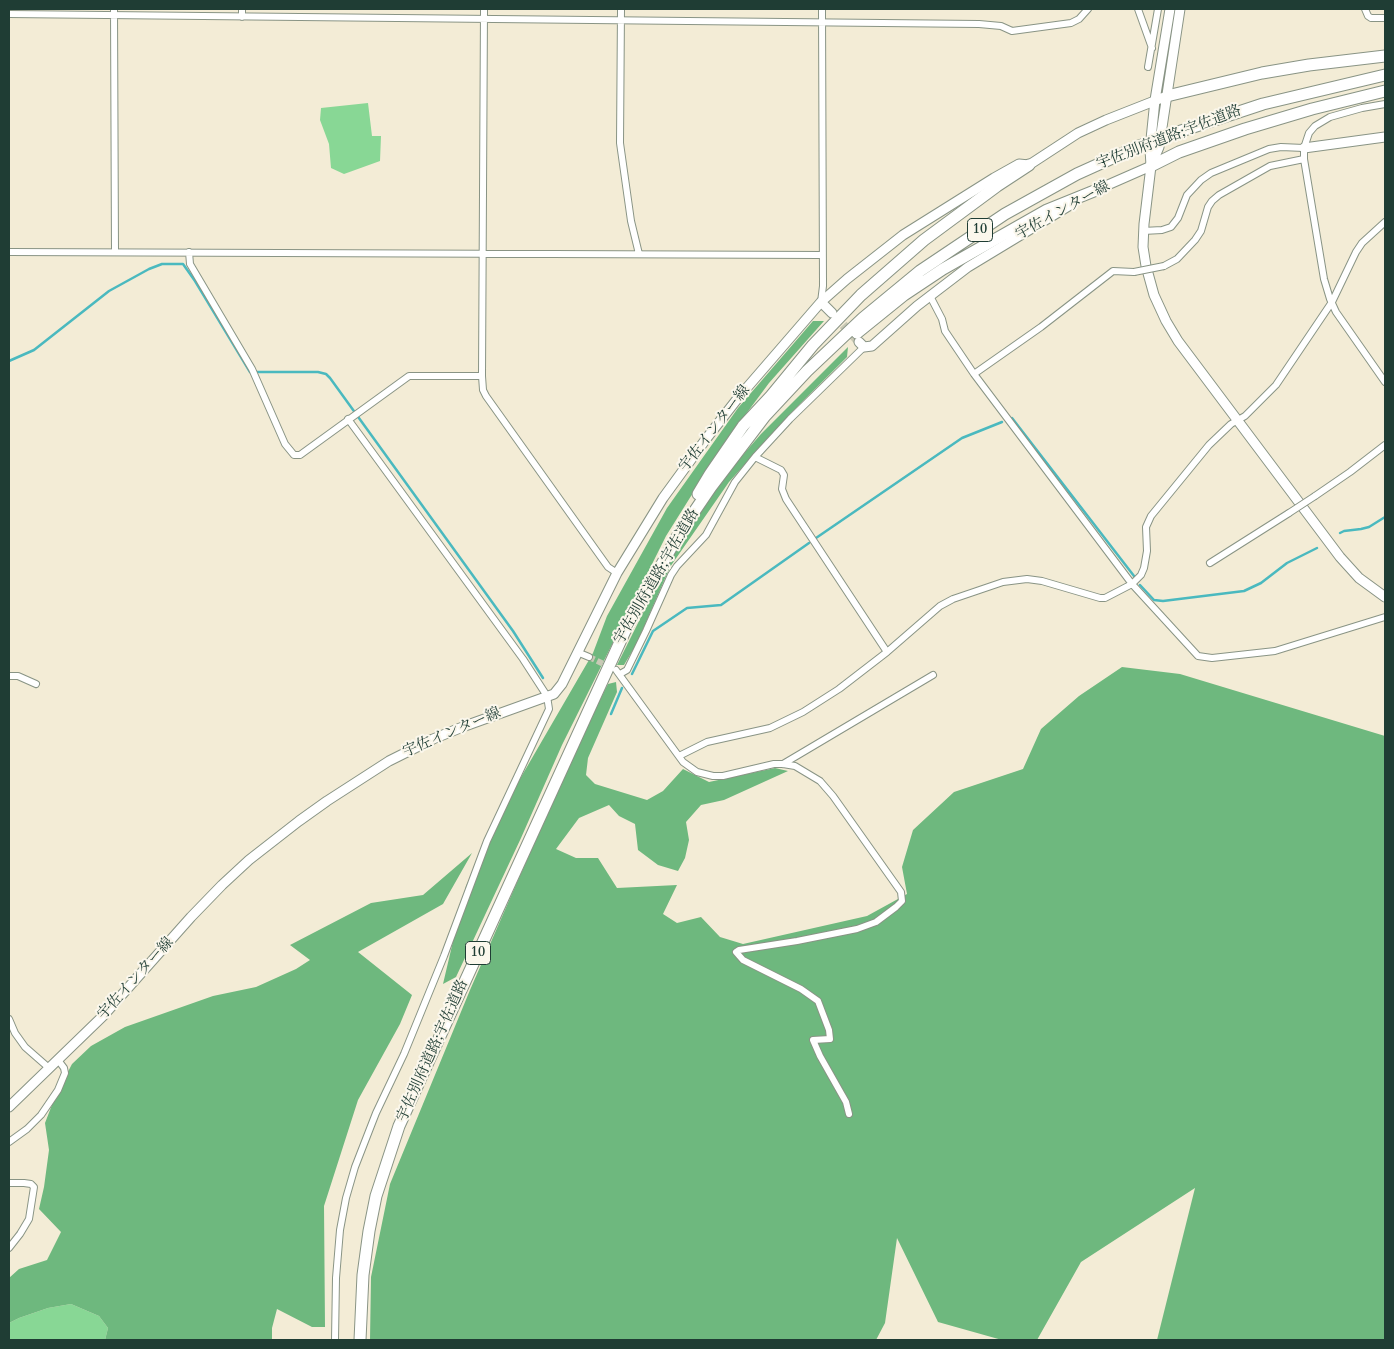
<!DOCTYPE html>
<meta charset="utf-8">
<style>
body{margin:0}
#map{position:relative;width:1394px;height:1349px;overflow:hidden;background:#f3ecd6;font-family:Cardo,serif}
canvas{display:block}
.frame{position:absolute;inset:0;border:10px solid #1f3d34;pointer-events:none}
</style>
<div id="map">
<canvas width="1394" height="1349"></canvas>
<div class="frame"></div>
</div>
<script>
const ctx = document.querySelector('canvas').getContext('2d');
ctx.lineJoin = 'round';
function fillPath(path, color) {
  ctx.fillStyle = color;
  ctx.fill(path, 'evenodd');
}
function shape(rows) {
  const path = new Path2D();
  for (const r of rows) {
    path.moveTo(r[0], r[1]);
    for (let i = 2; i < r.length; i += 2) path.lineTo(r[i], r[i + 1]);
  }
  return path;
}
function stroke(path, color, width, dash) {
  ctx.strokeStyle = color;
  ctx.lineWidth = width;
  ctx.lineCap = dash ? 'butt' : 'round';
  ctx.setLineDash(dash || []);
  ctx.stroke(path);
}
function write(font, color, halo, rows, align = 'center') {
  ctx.font = font + ' Cardo,"Noto Serif JP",serif';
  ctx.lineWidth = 4;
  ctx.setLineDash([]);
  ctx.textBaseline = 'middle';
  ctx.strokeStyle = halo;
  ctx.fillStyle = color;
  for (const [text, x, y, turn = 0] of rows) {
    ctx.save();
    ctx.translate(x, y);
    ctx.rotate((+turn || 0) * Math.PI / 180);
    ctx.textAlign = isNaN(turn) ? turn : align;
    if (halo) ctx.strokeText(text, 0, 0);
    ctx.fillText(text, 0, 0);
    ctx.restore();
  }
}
fillPath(shape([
 [368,103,372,136,381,136,380,161,344,174,331,168,329,144,320,120,321,108],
 [71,1304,99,1316,108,1328,105,1340,9,1340,9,1323,19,1318,48,1308]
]), '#88d795');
fillPath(shape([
 [813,321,824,321,769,383,723,445,666,536,562,745,521,838,456,977,443,984,466,886,517,784,593,653,607,616,667,508,738,408],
 [848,347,847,357,790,414,729,482,670,567,637,643,624,665,617,665,670,559,702,507,728,472,761,434],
 [1122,667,1180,674,1385,736,1385,1340,1157,1340,1195,1188,1081,1262,1037,1340,1002,1340,938,1322,897,1238,885,1323,876,1340,370,1340,371,1277,390,1184,470,990,518,880,589,721,608,684,616,682,617,692,588,758,586,775,595,784,647,800,663,791,683,769,709,782,775,768,788,771,724,800,701,805,686,822,689,840,685,858,678,871,658,865,638,850,635,824,619,816,609,805,579,818,556,849,576,858,598,858,617,888,677,885,663,914,677,923,701,917,720,937,743,944,867,916,907,894,902,867,913,830,954,792,1023,769,1041,729,1079,696],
 [472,853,443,904,358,952,412,995,400,1024,358,1100,324,1206,325,1327,312,1327,277,1309,272,1328,272,1340,105,1340,108,1328,99,1316,71,1304,48,1308,19,1318,9,1323,9,1278,19,1269,47,1260,61,1232,39,1209,44,1187,49,1150,45,1123,55,1097,72,1064,91,1046,125,1027,213,996,256,987,296,969,310,960,290,945,371,903,423,895]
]), '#6eb87e');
stroke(shape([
 [9,361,34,350,109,291,149,269,162,264,183,264,195,281,250,372,318,372,326,374,330,378,513,631,543,678],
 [1012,418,1134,576],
 [1340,533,1344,531,1361,529,1369,527,1385,517],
 [816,538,962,438,1002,422],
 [1140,585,1154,600,1163,601,1244,591,1261,583,1287,563,1317,548],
 [632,674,653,631,687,608,721,605,809,543],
 [611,714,622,688]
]), '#4ab9bf', 2.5);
stroke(shape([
 [589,657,610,667]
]), '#c9c9b6', 6, [6, 3]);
stroke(shape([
 [834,315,859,342]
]), '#c9c9b6', 9, [9, 4.5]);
const street = shape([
 [114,9,115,252],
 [484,9,482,376,483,390,486,396,608,567,617,573],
 [621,9,620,143,631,221,639,254],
 [1138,9,1152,48],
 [1365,9,1368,16,1371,18,1385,18],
 [9,14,979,24,1001,26,1012,31,1071,23,1079,19,1088,9],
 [242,17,242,9],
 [1148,67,1158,9],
 [1385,104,1362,108,1330,117,1315,126,1309,133,1304,148,1304,159,1324,279,1330,299,1336,312,1385,382],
 [1143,231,1162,230,1171,227,1178,218,1187,195,1201,180,1211,173,1269,149,1281,147,1304,148],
 [9,252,822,255],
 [189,252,190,264,252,369,285,444,294,455,300,455,409,376,482,376],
 [1164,266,1177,259,1195,240,1201,231,1208,207,1212,201,1219,195,1270,166,1304,159],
 [930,296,942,319,945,331,974,374,1132,584,1198,656,1212,658,1275,651,1385,617],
 [821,302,823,286,822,9],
 [974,374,1041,327,1113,271,1134,272],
 [755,457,781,470,784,475,782,489,786,499,887,652],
 [1315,496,1350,472,1385,445],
 [1210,563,1289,513],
 [577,652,589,657],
 [616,670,683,762,697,772,713,776,723,776,774,764,783,764,795,766,820,781,833,796,901,892,902,901,896,907,876,922,857,929,797,941,739,950,736,952,743,960,801,989,818,1001,829,1030,830,1039,813,1040,820,1056,846,1102,849,1114],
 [620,674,627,670,646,631,671,575,677,566,706,535,735,482,755,457,790,419,864,347],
 [9,676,18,676,36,684],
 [679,756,707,742,770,728,803,712,839,689,887,652,940,606,953,599,1003,582,1027,579,1042,581,1100,598,1105,598,1132,584,1141,575,1144,568,1147,551,1146,527,1151,516,1209,445,1231,424,1245,416,1276,385,1332,302,1356,252,1362,243,1385,222],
 [783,764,933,675],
 [9,1019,15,1033,25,1047,49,1068],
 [9,1142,27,1129,41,1115,58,1090,65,1073,64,1068,58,1060],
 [9,1183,24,1183,31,1184,34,1187,29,1219,20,1234,9,1248],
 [335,1340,336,1278,340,1230,346,1198,355,1167,376,1113,404,1054,444,956,487,841,549,709,547,696,523,659,348,419]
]);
const secondary = shape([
 [1170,9,1155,100,1150,149,1151,166,1144,224,1143,247,1146,266,1154,295,1166,321,1178,341,1340,557,1359,578,1385,597],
 [1304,148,1385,137],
 [1094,191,1151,166,1159,147,1180,9],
 [821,302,832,313],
 [859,342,864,347,872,346,917,306,968,267,1072,204],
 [9,1107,103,1016,191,917,222,885,249,860,299,821,327,801,389,761,433,739,465,726,554,694,562,684,617,573,663,498,706,439,738,398,821,302,847,279,903,235,994,178,1019,164,1029,165,1078,133,1106,120,1167,96]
]);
const highway = shape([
 [1167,96,1262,73,1309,65,1385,56],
 [1172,134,1263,104,1385,75],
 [1151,166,1179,152,1245,129,1312,109,1385,91],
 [857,333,904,295,943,269,1047,210,1099,189],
 [698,494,710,474,743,426,771,396,813,345,861,295,924,240,997,186,1029,165],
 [360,1340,363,1275,369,1231,376,1196,399,1126,625,631,677,537,711,487,765,416,807,371,863,318,920,271,1005,214,1077,174,1139,146]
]);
stroke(street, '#899485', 8);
stroke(secondary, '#899485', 11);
stroke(highway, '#899485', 13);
stroke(street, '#fff', 6);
stroke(secondary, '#fff', 9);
stroke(highway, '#fff', 11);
const streetBridge = shape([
 [1134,272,1164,266],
 [1289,513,1315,496]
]);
const highwayBridge = shape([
 [1139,146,1172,134]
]);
stroke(streetBridge, '#899485', 8, []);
stroke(highwayBridge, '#899485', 13, []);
stroke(streetBridge, '#fff', 6);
stroke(highwayBridge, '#fff', 11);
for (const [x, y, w] of [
 [980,230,25],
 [478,953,25]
]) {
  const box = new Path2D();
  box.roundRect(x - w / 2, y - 11.5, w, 23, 4);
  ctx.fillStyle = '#fbf7ec';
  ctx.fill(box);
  stroke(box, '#1f3d34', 1);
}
write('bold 14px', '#1f3d34', null, [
 ["10",980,230],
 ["10",478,953]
]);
write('15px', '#1f3d34', '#fbf7ec', [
 ["宇佐別府道路;宇佐道路",1169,138,-21],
 ["宇佐インター線",1063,211,-29],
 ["宇佐インター線",715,429,-52],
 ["宇佐別府道路;宇佐道路",657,577,-60],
 ["宇佐インター線",452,733,-23],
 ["宇佐インター線",136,979,-48],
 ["宇佐別府道路;宇佐道路",433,1051,-66]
]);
</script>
